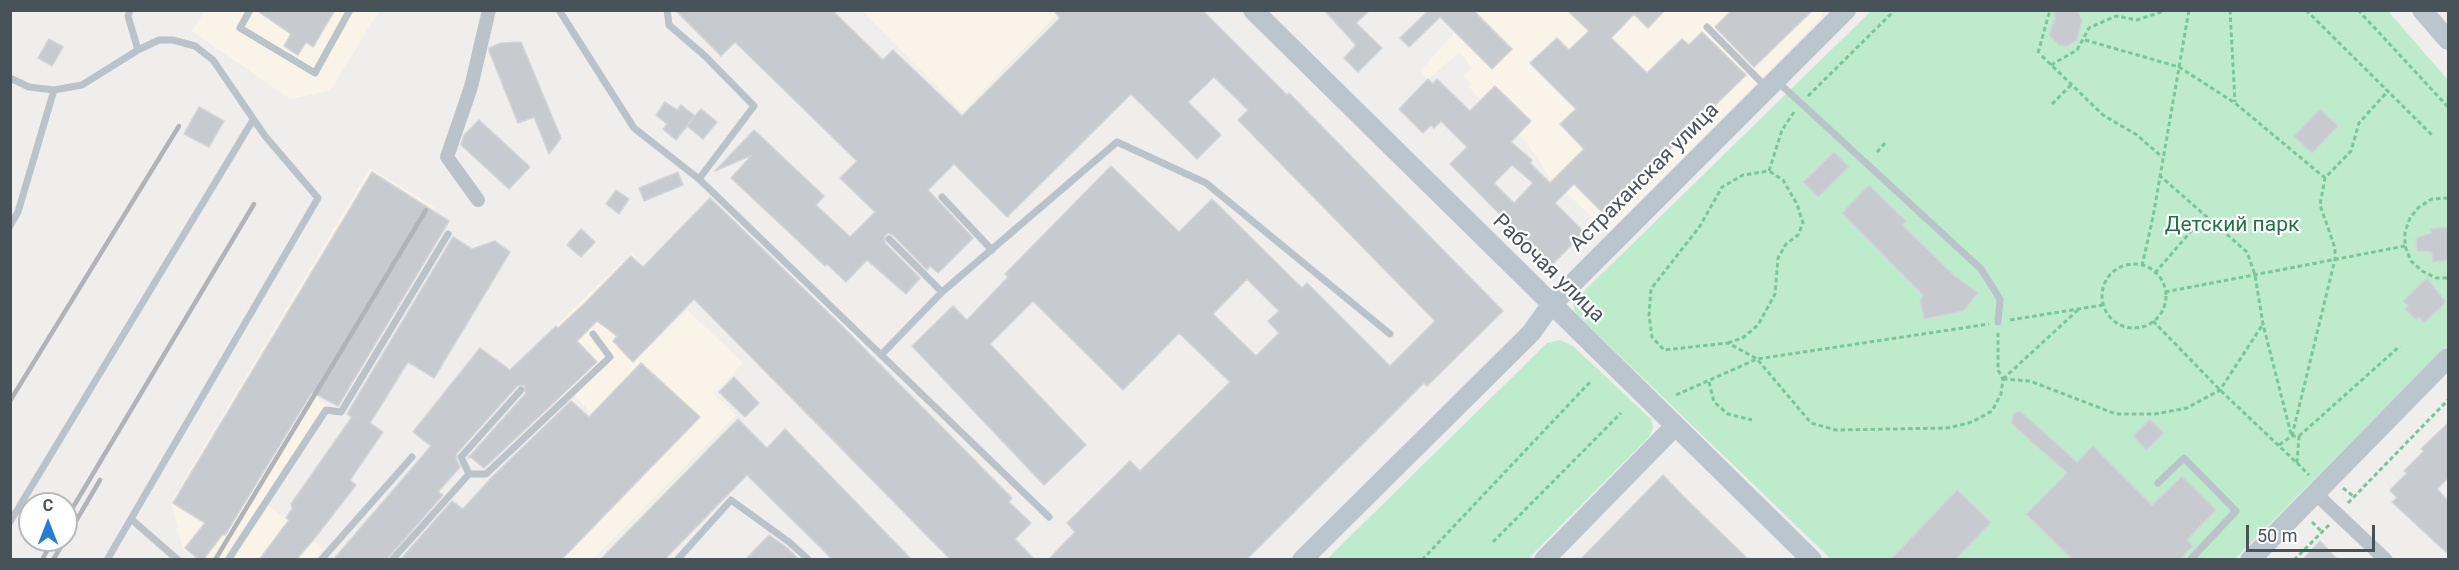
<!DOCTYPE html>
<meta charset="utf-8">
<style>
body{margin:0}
#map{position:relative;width:2459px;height:570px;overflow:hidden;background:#f0eded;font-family:Roboto,sans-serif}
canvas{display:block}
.frame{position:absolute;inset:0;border:12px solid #475259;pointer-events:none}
.north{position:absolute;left:18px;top:492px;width:60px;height:60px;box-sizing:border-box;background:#fff;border:2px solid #b5babd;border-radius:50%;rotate:0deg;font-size:16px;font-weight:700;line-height:24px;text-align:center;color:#475259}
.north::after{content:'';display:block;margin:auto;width:21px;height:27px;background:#257ed1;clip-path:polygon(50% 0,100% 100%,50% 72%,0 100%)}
.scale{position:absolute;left:2246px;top:525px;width:129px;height:27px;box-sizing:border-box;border:3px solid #475259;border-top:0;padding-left:8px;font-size:18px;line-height:21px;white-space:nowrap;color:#475259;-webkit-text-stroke:4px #fff;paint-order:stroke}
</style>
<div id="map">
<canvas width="2459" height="570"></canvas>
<div class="frame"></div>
<div class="north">С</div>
<div class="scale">50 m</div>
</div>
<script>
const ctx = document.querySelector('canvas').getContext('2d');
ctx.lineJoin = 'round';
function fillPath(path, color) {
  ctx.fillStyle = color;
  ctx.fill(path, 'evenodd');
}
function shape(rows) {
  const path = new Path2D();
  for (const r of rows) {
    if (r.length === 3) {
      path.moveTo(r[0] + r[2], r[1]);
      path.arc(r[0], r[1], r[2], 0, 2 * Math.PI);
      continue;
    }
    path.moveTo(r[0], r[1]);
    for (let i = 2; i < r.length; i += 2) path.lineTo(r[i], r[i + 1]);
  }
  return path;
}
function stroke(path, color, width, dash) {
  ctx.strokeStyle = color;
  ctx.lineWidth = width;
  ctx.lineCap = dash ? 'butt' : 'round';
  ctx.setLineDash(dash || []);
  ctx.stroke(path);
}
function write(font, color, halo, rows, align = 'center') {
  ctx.font = font + ' Roboto,sans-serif';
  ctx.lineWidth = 4.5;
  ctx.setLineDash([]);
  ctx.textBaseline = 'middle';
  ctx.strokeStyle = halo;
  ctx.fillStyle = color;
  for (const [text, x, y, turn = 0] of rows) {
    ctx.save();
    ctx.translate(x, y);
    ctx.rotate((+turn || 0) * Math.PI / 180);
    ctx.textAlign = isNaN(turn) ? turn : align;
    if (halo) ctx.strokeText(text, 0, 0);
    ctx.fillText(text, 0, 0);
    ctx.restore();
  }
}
fillPath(shape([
 [205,11,379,11,330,91,290,99,192,31],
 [862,11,1060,11,962,112],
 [1433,11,1823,11,1822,17,1608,233,1547,174,1538,158,1519,134,1478,103,1481,100,1469,87,1471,83,1464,76,1472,68,1460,52,1428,79,1420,71,1455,32],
 [370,168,434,207,317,398,330,408,268,505,324,549,314,559,198,559,183,550,171,502],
 [632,253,646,269,607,310,652,345,687,310,743,363,714,393,736,415,593,559,445,560,591,413,570,391,562,397,523,357]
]), '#faf3e7');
fillPath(shape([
 [1871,11,2388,11,2448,80,2448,345,2235,559,1831,559,1591,328,1575,312,1573,305,1580,295],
 [1560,340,1573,346,1651,419,1653,428,1649,437,1528,559,1327,559,1547,343]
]), '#beebcc');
const building = shape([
 [256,10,335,10,313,47,306,42,298,55,284,46,291,34,256,10],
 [675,10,832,10,883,60,893,50,962,116,1060,18,1053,10,1202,10,1287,95,1289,93,1503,311,1427,386,1424,383,1246,560,1048,560,1075,532,1067,523,1130,461,1140,471,1230,382,1179,333,1123,390,1033,301,990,344,1086,445,1044,485,912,346,953,306,967,320,1008,277,1005,274,1111,166,1179,232,1212,199,1302,288,1307,283,1390,366,1435,321,1238,120,1248,110,1214,77,1188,102,1221,135,1197,159,1131,94,1007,217,954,164,928,190,973,238,938,273,930,266,927,270,893,235,888,233,884,237,885,243,920,278,906,294,867,260,846,282,827,264,825,266,731,178,752,155,715,171,754,130,824,196,816,205,850,237,875,212,840,178,857,161,735,42,721,56,675,10],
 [1247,279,1279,311,1268,321,1279,333,1256,356,1213,314,1247,279],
 [1324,10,1370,10,1356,23,1382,48,1358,72,1344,58,1356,45,1324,10],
 [1429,10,1473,10,1512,49,1492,69,1440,17,1409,47,1400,38,1429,10],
 [1567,10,1665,10,1648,28,1634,14,1611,38,1647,73,1682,39,1689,45,1702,32,1746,75,1604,214,1574,184,1555,203,1584,232,1551,266,1450,164,1467,147,1441,121,1434,128,1431,125,1423,133,1399,109,1428,79,1433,84,1437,79,1470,111,1495,86,1531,121,1511,142,1532,160,1530,163,1550,183,1584,149,1560,124,1576,109,1530,63,1557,38,1569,50,1589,31,1567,10],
 [1512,165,1533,183,1514,203,1494,183,1512,165],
 [1732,10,1813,10,1754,67,1715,27,1732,10],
 [2055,10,2077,10,2082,20,2077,40,2067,46,2059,45,2049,35,2055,19,2055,10],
 [49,39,63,47,52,66,38,58,49,39],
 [521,42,561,138,549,154,534,117,518,123,489,51,489,48,501,43,521,42],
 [665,102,677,110,681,105,695,116,701,109,717,122,703,139,687,126,694,117,676,140,663,129,667,124,656,115,665,102],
 [199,107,224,121,209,147,184,134,199,107],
 [2320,109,2338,126,2312,153,2294,136,2320,109],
 [479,120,530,167,509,189,461,145,464,135,479,120],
 [1834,152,1849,167,1818,197,1803,182,1834,152],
 [372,172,449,221,338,406,312,392,225,535,223,534,203,560,199,560,185,548,205,523,173,503,372,172],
 [678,172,683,185,644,201,639,188,678,172],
 [1869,185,1906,221,1902,225,1955,276,1978,293,1963,311,1924,319,1920,301,1923,295,1842,213,1869,185],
 [616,190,629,199,619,214,606,204,616,190],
 [710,198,842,326,1012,498,1009,502,1031,523,1015,539,1035,560,951,560,694,299,633,362,613,341,617,336,597,321,577,341,597,362,484,468,469,456,468,458,526,393,524,385,517,386,457,453,456,459,460,467,438,492,443,495,386,560,333,560,431,446,413,432,480,348,510,370,556,326,558,328,585,303,631,256,643,267,710,198],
 [2448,227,2448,260,2433,262,2432,252,2417,251,2416,238,2431,233,2430,229,2448,227],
 [581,229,595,242,581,257,567,245,581,229],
 [453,237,472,249,495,241,510,252,434,378,408,362,370,423,383,432,350,480,356,485,314,539,296,560,259,560,289,520,286,518,292,509,291,504,352,417,347,414,453,237],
 [2427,278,2446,302,2424,323,2419,317,2416,320,2405,309,2408,306,2403,301,2427,278],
 [641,363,700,417,561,560,400,560,452,501,463,509,493,476,571,401,589,417,641,363],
 [734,377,759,403,745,417,719,392,734,377],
 [2020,411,2077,462,2093,446,2152,505,2182,476,2216,510,2187,540,2193,546,2179,560,2073,560,2026,514,2067,473,2012,424,2013,414,2020,411],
 [738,419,767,448,785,429,912,560,833,560,747,475,664,560,600,560,738,419],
 [2150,419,2164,433,2146,450,2133,436,2150,419],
 [2448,423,2448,478,2437,489,2448,501,2448,554,2392,502,2397,498,2390,490,2407,473,2404,471,2424,451,2421,449,2448,423],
 [1663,475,1686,499,1749,560,1580,560,1663,475],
 [1957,490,1991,522,1955,560,1890,560,1957,490],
 [769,535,785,546,800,560,745,560,769,535],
 [2320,541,2338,560,2302,560,2320,541]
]);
fillPath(building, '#c7cbd0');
stroke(building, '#d1d4d8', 1.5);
stroke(shape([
 [2230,10,2235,102],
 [2306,10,2432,135],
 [2358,10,2448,107],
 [2085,40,2179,67,2235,103,2325,178],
 [2038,53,2050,10],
 [2042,56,2103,115,2137,135,2162,157],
 [2051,65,2077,50,2089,28,2116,16,2137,20,2167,10],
 [1808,96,1895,10],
 [2052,104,2071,85],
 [1794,112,1782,130,1769,171,1743,175,1722,187,1700,226,1651,289,1649,315,1652,337,1664,350,1728,343,1757,359,1811,423,1836,430,1948,428,1972,422,1992,411,2001,394,2003,379,1998,370,1998,333],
 [1877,152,1886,142],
 [2159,175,2247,252,2255,275,2263,324,2291,434],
 [2448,198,2432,199,2419,207,2410,218,2405,232,2405,246,2411,261,2422,271,2436,278,2448,278],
 [2134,296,32],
 [2142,266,2153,217,2189,10],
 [2155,273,2205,215],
 [2165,292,2405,246],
 [2010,320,2103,305],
 [2153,321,2220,390,2297,463,2299,436,2292,436,2279,445],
 [1728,343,1744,337,1758,325,1775,294,1778,258,1786,244,1798,235,1803,223,1797,204,1783,180,1769,171],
 [2003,379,2030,381,2116,414,2155,414,2187,408,2220,390,2263,324],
 [2003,379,2079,309],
 [1709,382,1714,402,1728,414,1752,420],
 [1676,395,1757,359,1989,324],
 [2292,436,2335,259,2335,248,2320,205,2325,178,2351,151,2359,123,2387,92],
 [2299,436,2400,346],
 [2297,463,2309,475],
 [2343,488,2353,496],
 [2348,503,2448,400],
 [2312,522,2322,532],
 [1493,542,1621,413],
 [1422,560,1590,382],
 [2294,560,2329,525]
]), '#78c69a', 3, [4.5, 3]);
stroke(shape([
 [250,10,240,28,315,73,350,10],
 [559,10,634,128,699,179,1049,517],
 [667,10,669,25,705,56,754,106,699,179],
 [1707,27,1766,87],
 [10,78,29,87,54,90,82,85,138,50,128,16,130,10],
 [1778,82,1981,269,2000,299,1998,322],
 [942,197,992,250],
 [10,226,18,212,54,90],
 [889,239,942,292],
 [881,355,942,292,1117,142,1206,183,1390,334],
 [469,474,461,457,521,390],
 [2158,483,2184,458,2236,511,2190,560],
 [131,519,178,560],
 [10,522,253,120],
 [107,560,318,198,265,136,213,60,195,46,173,40,159,40,138,50],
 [228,560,326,410,341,412,448,234],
 [321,560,412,457],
 [392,560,469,474,486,474,610,357,593,334],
 [677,560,731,500,789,542,809,560]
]), '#b9c3c9', 7);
stroke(shape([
 [478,200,447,157,471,87,489,10],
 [2316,494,2386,560]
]), '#b9c3c9', 14);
stroke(shape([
 [1253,10,1812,560],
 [2422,10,2448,40],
 [1302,560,1531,333,1551,305,1846,10],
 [1544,560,1675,426],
 [2250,560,2448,358]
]), '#bac5ce', 20);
stroke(shape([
 [10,401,179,126],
 [66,519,254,204],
 [66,538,100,480],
 [42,560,53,540],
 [53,560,65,540],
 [215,560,426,210]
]), '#b0b3b7', 4.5);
write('21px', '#475259', '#fff', [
 ["Астраханская улица",1645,178,-45],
 ["Рабочая улица",1548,269,44]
]);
write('21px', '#1d7542', '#fff', [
 ["Детский парк",2232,226]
]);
</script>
